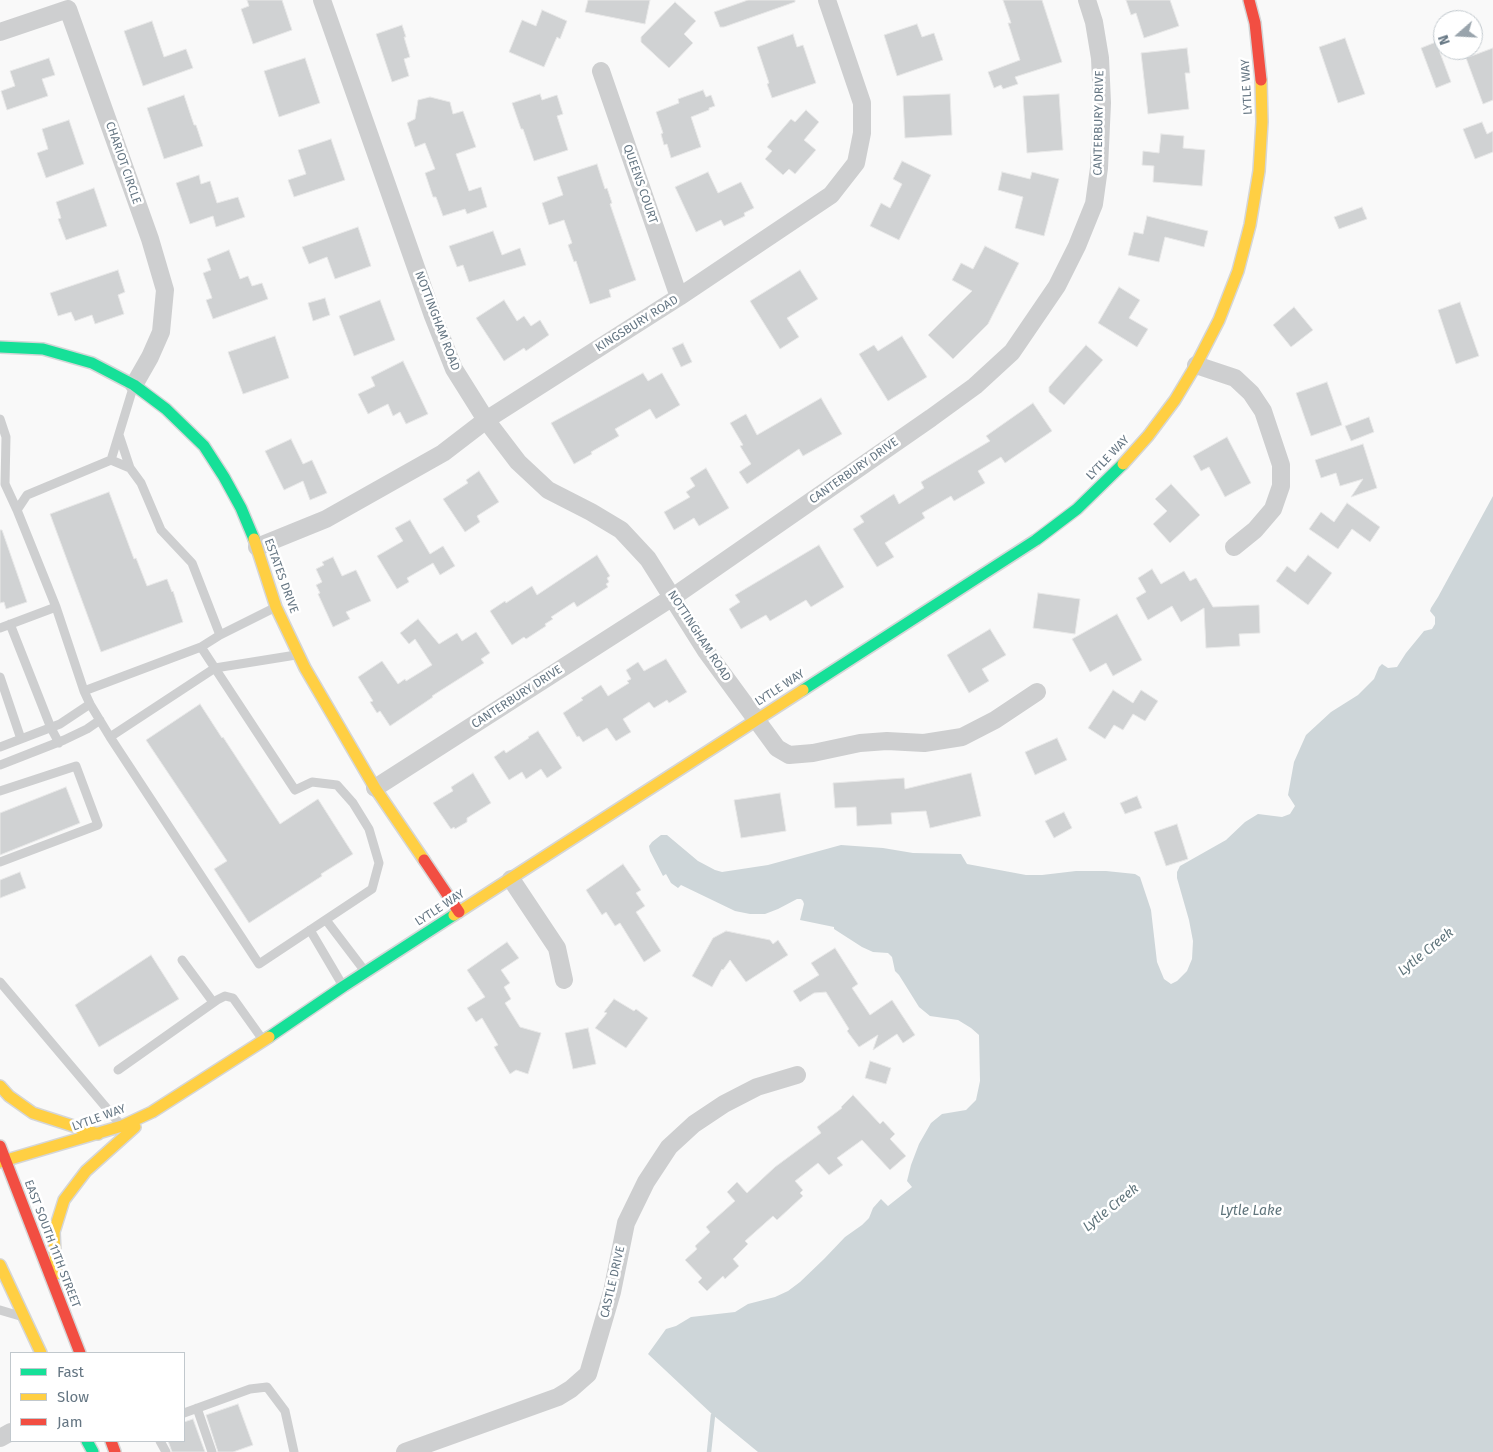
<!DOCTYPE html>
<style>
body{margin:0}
#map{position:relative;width:1493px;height:1452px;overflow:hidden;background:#f9f9f9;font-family:"Fira Sans",sans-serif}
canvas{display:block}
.legend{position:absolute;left:10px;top:1352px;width:175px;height:90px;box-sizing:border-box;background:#fff;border:1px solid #c1c8cd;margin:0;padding:6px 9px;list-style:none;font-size:15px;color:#657683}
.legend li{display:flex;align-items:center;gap:10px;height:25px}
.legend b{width:25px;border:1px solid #c1c8cd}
.north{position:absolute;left:1433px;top:10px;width:50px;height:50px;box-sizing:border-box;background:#fff;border:1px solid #c1c8cd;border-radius:50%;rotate:251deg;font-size:14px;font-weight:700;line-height:20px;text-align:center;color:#657683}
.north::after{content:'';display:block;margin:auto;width:18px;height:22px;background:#99a4ac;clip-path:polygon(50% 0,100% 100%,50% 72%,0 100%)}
</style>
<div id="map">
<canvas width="1493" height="1452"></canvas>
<ul class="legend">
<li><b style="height:6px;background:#16e098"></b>Fast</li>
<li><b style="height:6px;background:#ffcf43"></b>Slow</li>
<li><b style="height:6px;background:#f24e42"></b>Jam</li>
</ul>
<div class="north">N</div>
</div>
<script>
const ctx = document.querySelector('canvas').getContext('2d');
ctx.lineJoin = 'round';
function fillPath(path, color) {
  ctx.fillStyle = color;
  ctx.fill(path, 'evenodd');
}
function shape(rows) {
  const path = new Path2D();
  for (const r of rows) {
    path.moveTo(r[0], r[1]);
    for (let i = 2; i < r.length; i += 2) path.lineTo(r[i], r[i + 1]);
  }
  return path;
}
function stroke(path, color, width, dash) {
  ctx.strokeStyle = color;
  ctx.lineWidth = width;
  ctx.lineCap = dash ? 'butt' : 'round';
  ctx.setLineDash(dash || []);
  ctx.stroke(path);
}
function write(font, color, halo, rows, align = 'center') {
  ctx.font = font + ' "Fira Sans",sans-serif';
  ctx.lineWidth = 5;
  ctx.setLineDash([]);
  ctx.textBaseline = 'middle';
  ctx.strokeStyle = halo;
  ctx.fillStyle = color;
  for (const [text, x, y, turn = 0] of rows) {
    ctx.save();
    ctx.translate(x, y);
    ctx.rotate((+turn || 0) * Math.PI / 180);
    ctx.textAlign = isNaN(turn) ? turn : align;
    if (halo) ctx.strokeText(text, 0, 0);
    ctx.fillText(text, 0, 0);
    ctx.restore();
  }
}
fillPath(shape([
 [1493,496,1493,1452,758,1452,713,1415,648,1354,666,1329,676,1326,691,1317,735,1312,748,1304,775,1297,788,1291,800,1282,824,1259,845,1237,862,1225,869,1218,873,1208,881,1199,888,1206,912,1187,907,1181,911,1165,919,1144,931,1123,942,1114,966,1110,976,1100,980,1081,979,1035,971,1028,958,1020,930,1016,919,1007,899,975,895,971,892,957,888,953,873,952,862,947,834,929,834,927,800,920,804,904,803,901,801,899,797,899,778,909,765,914,750,914,735,911,681,885,678,888,671,883,666,874,663,876,650,851,649,846,652,842,661,835,667,835,698,861,715,870,722,872,768,865,841,845,883,848,913,853,961,854,967,864,1026,875,1042,875,1076,871,1106,871,1135,874,1140,877,1151,910,1157,962,1164,979,1171,984,1177,981,1187,971,1192,959,1193,941,1189,920,1177,878,1177,872,1180,866,1226,840,1245,822,1258,814,1282,817,1290,814,1295,806,1288,795,1294,762,1306,735,1331,712,1358,695,1374,679,1379,667,1382,664,1388,668,1397,667,1406,653,1424,631,1432,629,1435,624,1435,617,1430,611,1431,608,1438,597]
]), '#ced6d9');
stroke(shape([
 [709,1452,713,1415,718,1413]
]), '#ced6d9', 4.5);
const building = shape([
 [247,0,282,0,292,30,253,44,241,9,249,6,247,0],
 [588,0,650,0,645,24,585,12,588,0],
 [748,0,795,0,795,2,724,27,720,27,714,12,748,0],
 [1003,0,1042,0,1062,62,1015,77,1018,84,1003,89,1001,85,994,88,988,72,1020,60,1008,23,1011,23,1003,0],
 [1126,0,1170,0,1179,26,1144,38,1136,13,1131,15,1126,0],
 [675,2,696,21,684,34,693,43,669,68,641,42,641,37,675,2],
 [542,10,567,21,560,39,557,37,544,67,509,52,522,20,536,26,542,10],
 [152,21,164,57,186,49,193,68,143,86,124,31,152,21],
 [917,24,922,37,934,33,943,60,897,76,884,35,917,24],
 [402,25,406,37,404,37,410,57,404,59,409,76,392,82,376,34,402,25],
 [793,34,797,47,803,45,816,83,772,98,767,84,769,83,757,47,793,34],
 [1345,38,1365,94,1338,103,1319,47,1345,38],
 [1436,42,1451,82,1436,88,1421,48,1436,42],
 [1187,48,1190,73,1185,73,1189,109,1148,114,1141,53,1187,48],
 [1493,48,1493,100,1483,104,1466,58,1493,48],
 [49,58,55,75,42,79,48,96,7,110,1,91,15,86,10,71,49,58],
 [305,58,320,103,279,117,264,71,305,58],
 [703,90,706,97,711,95,715,106,709,108,709,110,691,117,701,147,671,158,667,144,664,145,661,134,663,133,656,112,679,103,678,99,703,90],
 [540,94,542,100,557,95,563,114,557,116,568,150,534,161,523,129,521,129,512,103,540,94],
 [950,94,952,135,905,138,903,96,950,94],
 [1059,94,1063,150,1027,153,1023,96,1059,94],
 [184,95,194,125,196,125,203,146,164,159,147,108,184,95],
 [430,97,450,102,453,114,463,111,476,147,456,154,469,191,481,187,487,207,467,214,465,209,443,216,436,197,433,197,425,173,435,169,425,143,415,147,407,123,415,119,418,100,430,97],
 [806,110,819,122,804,140,816,150,795,174,789,169,783,175,765,159,772,151,767,147,791,119,795,122,806,110],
 [69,120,84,164,46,178,37,153,48,149,42,129,69,120],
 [1482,122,1487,134,1493,131,1493,152,1475,159,1463,129,1482,122],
 [1161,134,1184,136,1183,148,1205,150,1202,186,1153,182,1154,166,1142,165,1143,151,1159,153,1161,134],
 [331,139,345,180,294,197,288,180,306,174,298,150,331,139],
 [902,161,931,175,899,240,870,226,881,203,890,208,902,184,893,179,902,161],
 [597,164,605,189,607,188,612,203,610,204,636,280,609,290,611,297,590,304,576,261,574,262,568,245,572,243,564,220,549,225,542,203,563,195,557,177,597,164],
 [708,172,718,193,741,182,754,208,744,213,745,216,724,226,721,220,696,232,675,187,708,172],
 [1002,172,1030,179,1032,172,1059,179,1044,236,1015,228,1023,197,998,190,1002,172],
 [199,175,201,184,210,181,217,203,238,197,245,217,216,227,213,216,190,224,176,183,199,175],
 [94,188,107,226,66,240,58,219,61,218,56,202,94,188],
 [1362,207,1367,219,1339,229,1334,217,1362,207],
 [1147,216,1208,231,1204,247,1165,237,1159,262,1128,255,1134,232,1143,234,1147,216],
 [358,227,371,266,335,279,327,257,309,264,302,247,358,227],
 [493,231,502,255,520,248,526,265,469,282,463,265,457,267,449,246,493,231],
 [985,246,1019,263,988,324,953,359,928,335,972,291,952,280,961,263,973,269,985,246],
 [229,250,240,279,248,276,252,286,262,283,268,299,213,319,206,300,212,298,203,273,211,270,207,259,229,250],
 [118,270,125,292,118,295,124,314,95,324,92,315,75,321,71,312,58,316,50,293,118,270],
 [800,270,818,299,787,318,799,337,780,349,750,301,800,270],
 [1119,287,1140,300,1129,318,1148,329,1137,347,1098,323,1119,287],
 [325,298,330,315,313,321,308,303,325,298],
 [380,300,395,340,354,356,339,316,380,300],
 [504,300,517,321,524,316,531,326,540,320,549,335,526,351,524,348,504,361,476,318,504,300],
 [1460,302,1479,356,1456,364,1438,310,1460,302],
 [1294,307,1313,330,1291,347,1273,325,1294,307],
 [275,336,289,378,243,394,228,352,275,336],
 [902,336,927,377,888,401,859,354,874,345,878,351,902,336],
 [683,343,692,362,681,367,672,348,683,343],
 [1086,345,1103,360,1064,405,1049,392,1049,387,1086,345],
 [403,361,428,414,406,424,400,412,393,416,388,404,368,414,358,394,375,386,371,377,403,361],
 [643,373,648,381,662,373,680,405,656,419,650,409,615,429,619,436,591,452,592,454,574,464,551,423,643,373],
 [1327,382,1342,425,1311,436,1296,393,1327,382],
 [821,398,842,434,803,456,799,449,747,484,739,472,751,464,740,446,743,445,730,423,746,414,757,435,821,398],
 [1033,403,1052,431,1005,463,1001,457,978,471,985,483,954,501,951,496,922,513,925,518,885,543,894,557,877,567,853,529,864,522,860,516,894,494,899,504,924,488,921,482,990,441,986,436,1033,403],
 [1369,417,1374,432,1351,441,1345,426,1369,417],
 [1227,437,1251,483,1225,497,1209,467,1201,471,1193,456,1227,437],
 [291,439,303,464,312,460,327,493,310,500,303,481,284,490,265,451,291,439],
 [1363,444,1377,488,1351,497,1363,479,1340,486,1336,473,1321,478,1315,460,1363,444],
 [706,468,729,508,699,526,694,518,674,530,664,512,690,497,686,492,695,486,690,478,706,468],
 [479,471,499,502,477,516,480,522,465,532,443,499,468,483,466,480,479,471],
 [1171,484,1200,515,1170,543,1153,524,1167,511,1155,499,1171,484],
 [109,492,134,559,136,558,147,586,167,579,172,592,173,591,183,622,101,652,50,514,109,492],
 [1347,503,1380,527,1370,542,1352,529,1338,549,1309,529,1321,512,1334,522,1347,503],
 [410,520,430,554,443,546,455,566,440,575,433,563,407,578,409,582,397,589,377,556,403,541,395,528,410,520],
 [0,530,2,530,27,602,6,609,4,602,0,603,0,530],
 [819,545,844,587,811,607,806,600,770,621,766,615,741,629,729,609,740,602,735,595,819,545],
 [597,555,610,576,607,578,609,582,606,584,608,587,577,607,574,602,551,617,553,619,545,624,546,626,526,639,524,637,512,645,490,611,505,601,506,603,532,586,537,595,597,555],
 [1308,555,1332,573,1308,605,1276,581,1287,566,1295,572,1308,555],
 [333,557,342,576,356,570,371,601,346,612,350,619,333,627,318,594,320,593,316,585,322,582,316,569,324,565,322,562,333,557],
 [1152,569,1161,584,1184,571,1190,581,1196,578,1213,607,1259,605,1260,633,1239,634,1240,646,1206,648,1204,608,1181,622,1172,606,1148,620,1136,598,1146,592,1138,578,1152,569],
 [1038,593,1080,599,1075,634,1033,628,1038,593],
 [1117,614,1142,660,1113,676,1106,663,1090,672,1072,639,1117,614],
 [418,619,439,644,457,633,462,641,476,632,490,653,481,659,484,663,432,696,433,697,390,726,380,711,377,713,370,702,373,701,358,677,382,661,398,684,405,679,406,681,432,665,415,639,409,644,400,633,418,619],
 [990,629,1006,655,982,669,989,681,969,693,947,655,990,629],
 [666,659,687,692,669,703,667,700,654,708,649,702,623,719,631,732,616,741,607,728,583,742,579,736,577,737,563,713,583,700,581,698,601,685,608,696,629,683,627,681,631,679,626,670,638,662,644,671,666,659],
 [1113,690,1133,703,1141,690,1158,701,1145,721,1133,714,1123,730,1114,725,1105,739,1088,728,1113,690],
 [200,704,222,738,223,737,280,824,318,799,353,854,321,874,322,876,249,923,214,869,227,861,146,740,200,704],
 [538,731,562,768,547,778,541,769,526,779,522,772,509,780,494,757,504,750,506,753,529,738,528,737,538,731],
 [1057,738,1067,760,1035,775,1025,752,1057,738],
 [473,773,491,803,467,818,467,822,455,829,454,827,451,829,433,803,453,791,451,787,473,773],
 [971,773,981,816,930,828,926,811,891,813,892,824,857,826,856,807,835,808,833,783,904,778,905,789,971,773],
 [66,787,80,823,0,855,0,813,66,787],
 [780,793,786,831,741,838,734,800,780,793],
 [1137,796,1142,808,1125,814,1120,803,1137,796],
 [1064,812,1072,828,1054,838,1045,821,1064,812],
 [1177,824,1188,859,1166,866,1154,832,1177,824],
 [623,864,641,890,636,893,645,906,636,912,661,951,644,962,620,923,615,926,606,912,602,915,586,890,623,864],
 [20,872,26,888,0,898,0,880,20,872],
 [726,931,770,940,773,944,778,940,788,955,746,982,730,960,723,970,722,969,712,987,692,976,713,938,726,931],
 [507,942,519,958,501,970,510,983,504,987,511,999,505,1003,520,1027,541,1033,528,1074,516,1070,510,1074,494,1047,498,1045,482,1018,476,1022,467,1008,485,997,467,970,507,942],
 [835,948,858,984,852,988,870,1015,892,1000,915,1035,903,1043,897,1034,873,1050,878,1035,859,1047,847,1031,849,1029,826,992,814,993,800,1002,793,991,819,975,811,963,835,948],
 [151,955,179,999,99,1047,75,1005,151,955],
 [614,999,634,1011,636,1009,648,1018,626,1048,595,1028,607,1013,604,1012,614,999],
 [588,1028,596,1064,573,1069,565,1033,588,1028],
 [870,1061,891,1068,886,1084,865,1078,870,1061],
 [853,1095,880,1124,883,1121,895,1134,890,1139,906,1156,890,1170,862,1140,837,1158,843,1165,829,1175,818,1163,795,1181,803,1190,800,1193,803,1196,777,1220,773,1216,745,1241,748,1244,733,1259,739,1266,725,1279,723,1276,707,1291,698,1282,702,1278,685,1260,697,1249,695,1246,710,1232,706,1227,735,1201,727,1192,737,1182,747,1193,775,1167,821,1133,817,1127,842,1108,841,1107,853,1095],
 [238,1404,253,1445,233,1452,218,1452,206,1415,238,1404],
 [193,1419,205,1452,172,1452,168,1441,184,1441,184,1422,193,1419]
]);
fillPath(building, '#d0d2d3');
stroke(building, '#e8e8e8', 1);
const fast = shape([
 [0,347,43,349,92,363,134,385,166,409,204,446,224,477,241,508,254,539],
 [803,690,1036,540,1077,509,1123,464],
 [269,1037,344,986,454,915],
 [87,1441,93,1452]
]);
const slow = shape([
 [1123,464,1148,436,1175,400,1196,365,1219,320,1238,271,1250,225,1259,171,1262,122,1261,80],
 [254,539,276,607,305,668,375,788,424,860],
 [454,915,803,690],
 [0,1086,9,1096,33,1113,98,1134],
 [0,1162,122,1126,152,1112,269,1037],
 [0,1265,41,1353],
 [56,1274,54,1232,64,1200,86,1171,135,1127]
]);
const jam = shape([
 [1249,0,1255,23,1261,80],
 [424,860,459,912],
 [0,1146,80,1353],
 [111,1441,115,1452]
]);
stroke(fast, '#d5d6d7', 14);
stroke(slow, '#d5d6d7', 14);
stroke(jam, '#d5d6d7', 14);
stroke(shape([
 [0,419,6,437,5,484,17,510,56,607,84,691,201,647,220,635,274,608],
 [119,435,130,468],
 [111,460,130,468,141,483,161,530,192,563,220,635],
 [17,510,27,495,111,460,133,388],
 [10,624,51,728,59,743],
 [0,628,56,607],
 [0,677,21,739],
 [84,691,90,704,110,737,259,964,372,889,379,863,369,829,353,803,337,785,312,782,295,790,201,647],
 [110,737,215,668,296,655],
 [0,747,60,724,90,704],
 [0,765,64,740,87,729,100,720],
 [0,791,76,766,98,825,0,862],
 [326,920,364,970],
 [310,930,343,986],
 [182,960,213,1002],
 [0,982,120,1124],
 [118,1070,217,1000,225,996,233,998,263,1040],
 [0,1310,20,1316],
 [197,1408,212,1452],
 [184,1413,250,1389,267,1387,285,1411,294,1452],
 [160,1441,166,1452]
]), '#cecfd0', 9);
stroke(shape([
 [322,0,433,316,454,369,486,420,518,462,548,490,591,512,621,530,648,559,706,651,777,748,789,755,813,753,860,743,887,741,924,743,962,737,995,720,1037,692],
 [0,32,68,9,150,239,165,290,161,332,150,357,134,385],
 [601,71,679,297],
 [1196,365,1235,378,1251,393,1263,411,1281,465,1281,486,1273,509,1255,530,1234,547],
 [257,547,326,519,443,453,486,420,679,297,831,195,856,163,862,133,862,103,827,0],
 [375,788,673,597,931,418,975,386,1012,352,1057,286,1077,246,1094,204,1099,168,1102,103,1100,58,1094,22,1087,0],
 [511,879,557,948,564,980],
 [0,1438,11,1432],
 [405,1452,558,1397,571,1389,588,1374,612,1292,626,1223,646,1182,669,1147,694,1124,724,1104,757,1087,797,1075]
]), '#cecfd0', 18);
stroke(fast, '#16e098', 11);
stroke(slow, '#ffcf43', 11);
stroke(jam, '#f24e42', 11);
write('12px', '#657683', '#fff', [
 ["LYTLE WAY",1247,87,-93],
 ["CANTERBURY DRIVE",1099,123,-89],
 ["CHARIOT CIRCLE",123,163,71],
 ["QUEENS COURT",640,184,71],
 ["NOTTINGHAM ROAD",437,321,69],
 ["KINGSBURY ROAD",637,324,-32],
 ["LYTLE WAY",1108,458,-46],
 ["CANTERBURY DRIVE",854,471,-35],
 ["ESTATES DRIVE",281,576,70],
 ["NOTTINGHAM ROAD",699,636,57],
 ["LYTLE WAY",780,688,-33],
 ["CANTERBURY DRIVE",517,697,-33],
 ["LYTLE WAY",440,908,-33],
 ["LYTLE WAY",99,1118,-20],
 ["EAST SOUTH 11TH STREET",52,1244,69],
 ["CASTLE DRIVE",613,1282,-77]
]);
write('italic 14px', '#60757c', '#fff', [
 ["Lytle Creek",1426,952,-39],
 ["Lytle Creek",1111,1208,-39],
 ["Lytle Lake",1251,1211]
]);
</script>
